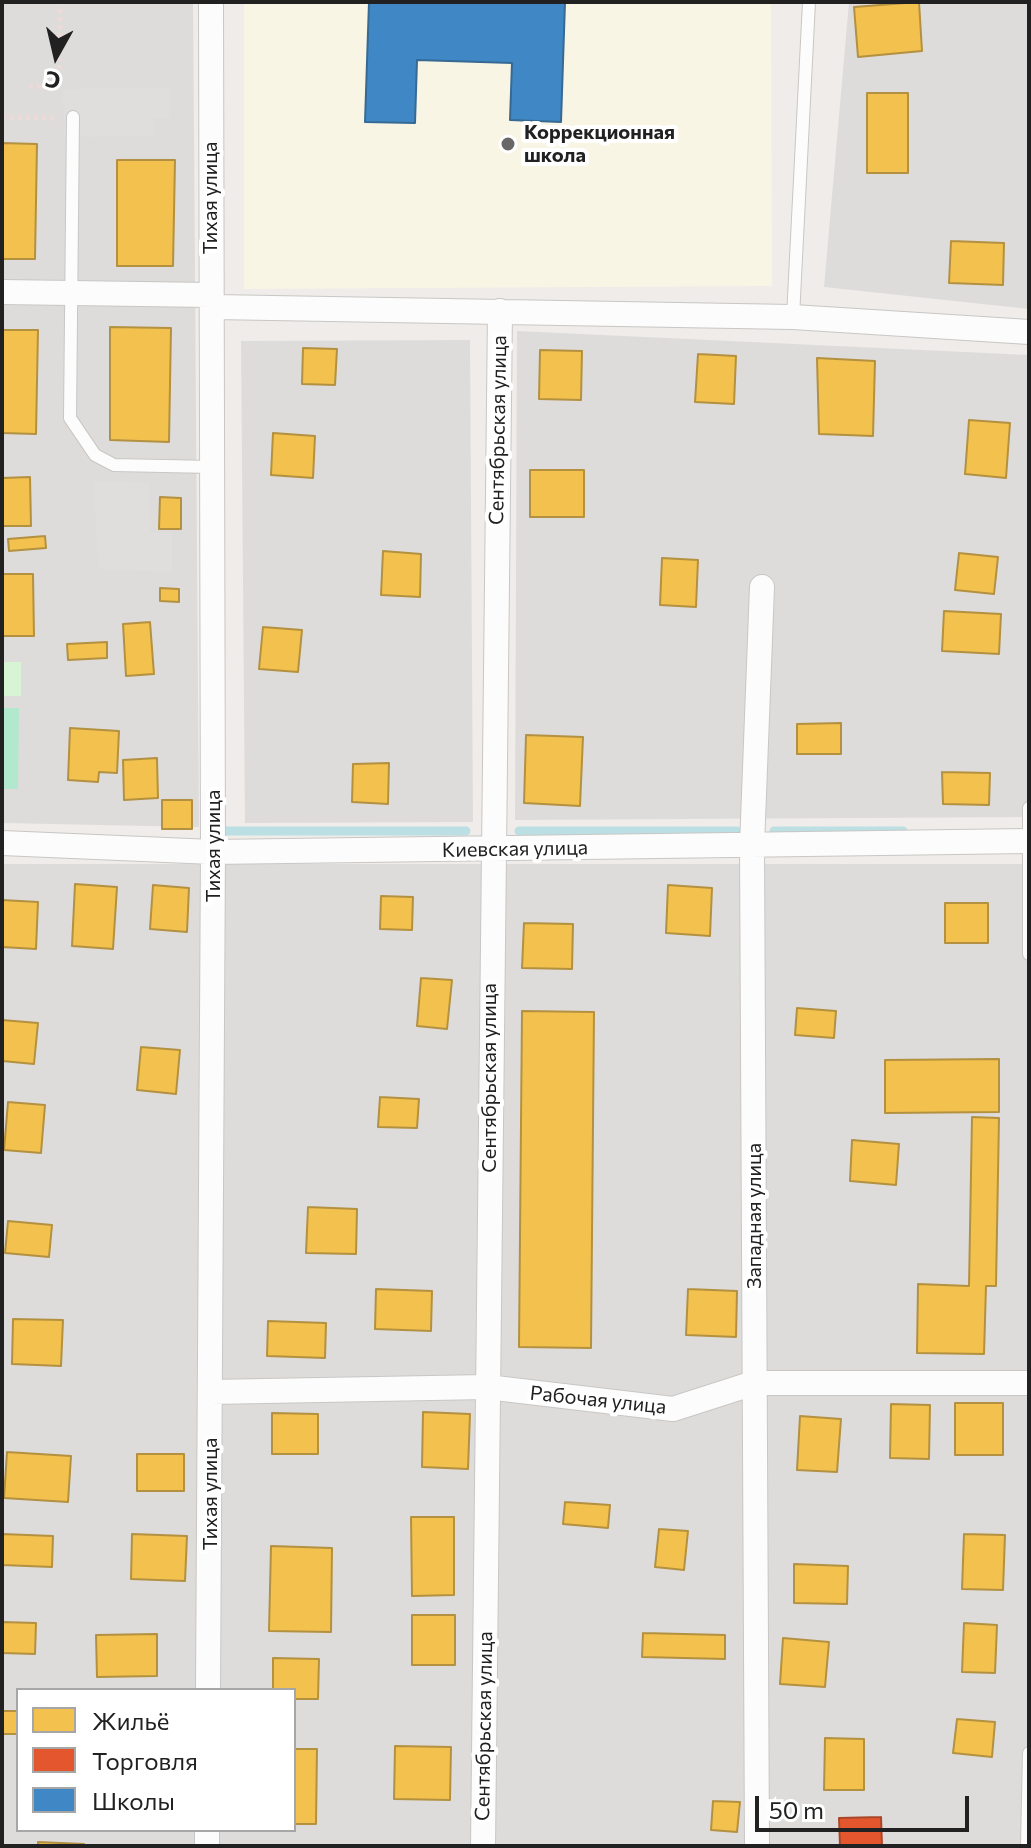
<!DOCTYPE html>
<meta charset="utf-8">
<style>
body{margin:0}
#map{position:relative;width:1031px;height:1848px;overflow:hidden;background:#efece9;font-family:Commissioner,sans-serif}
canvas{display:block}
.frame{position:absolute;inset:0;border:4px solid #212121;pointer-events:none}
.legend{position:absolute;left:16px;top:1688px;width:280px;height:144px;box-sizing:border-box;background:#fff;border:2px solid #a6a6a6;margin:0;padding:10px 14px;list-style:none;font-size:24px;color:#212121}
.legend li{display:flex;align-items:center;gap:16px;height:40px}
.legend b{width:40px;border:2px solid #a6a6a6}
.north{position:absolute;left:16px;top:16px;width:80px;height:80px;-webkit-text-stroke:6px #fff;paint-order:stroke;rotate:188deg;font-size:22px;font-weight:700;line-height:32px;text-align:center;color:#212121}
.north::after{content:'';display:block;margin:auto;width:28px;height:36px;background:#212121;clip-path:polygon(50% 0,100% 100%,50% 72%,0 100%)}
.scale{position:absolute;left:755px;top:1796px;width:214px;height:36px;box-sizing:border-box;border:4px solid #212121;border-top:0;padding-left:10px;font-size:24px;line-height:28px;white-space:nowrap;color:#212121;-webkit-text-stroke:6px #fff;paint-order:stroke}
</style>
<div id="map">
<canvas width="1031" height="1848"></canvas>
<div class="frame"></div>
<ul class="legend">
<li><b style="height:22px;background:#f2c14e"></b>Жильё</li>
<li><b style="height:22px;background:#e4572e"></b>Торговля</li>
<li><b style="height:22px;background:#3f88c5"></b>Школы</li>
</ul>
<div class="north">С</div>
<div class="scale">50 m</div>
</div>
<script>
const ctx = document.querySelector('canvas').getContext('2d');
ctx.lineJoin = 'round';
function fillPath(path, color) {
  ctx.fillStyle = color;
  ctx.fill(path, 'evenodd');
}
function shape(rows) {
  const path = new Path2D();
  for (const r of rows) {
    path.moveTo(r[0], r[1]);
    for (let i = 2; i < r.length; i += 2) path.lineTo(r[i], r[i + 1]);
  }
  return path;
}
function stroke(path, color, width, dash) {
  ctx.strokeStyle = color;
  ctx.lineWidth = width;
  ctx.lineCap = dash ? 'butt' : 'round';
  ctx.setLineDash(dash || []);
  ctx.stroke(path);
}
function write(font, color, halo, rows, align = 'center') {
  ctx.font = font + ' Commissioner,sans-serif';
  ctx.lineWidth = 8;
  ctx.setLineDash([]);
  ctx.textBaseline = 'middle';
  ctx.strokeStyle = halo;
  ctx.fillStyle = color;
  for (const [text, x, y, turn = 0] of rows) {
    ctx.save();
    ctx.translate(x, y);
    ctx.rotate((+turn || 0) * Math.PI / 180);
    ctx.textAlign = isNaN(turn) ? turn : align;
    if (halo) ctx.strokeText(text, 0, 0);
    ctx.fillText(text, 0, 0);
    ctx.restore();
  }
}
fillPath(shape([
 [2,2,193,2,199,827,2,823],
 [849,2,1029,2,1029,309,824,287],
 [517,331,1029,355,1029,817,515,820],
 [470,340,473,822,245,823,241,341],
 [2,864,1029,864,1029,1846,2,1846],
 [18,1690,294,1690,294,1830,18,1830]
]), '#dedcdb');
fillPath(shape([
 [244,2,771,2,772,286,244,289]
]), '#f8f5e5');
fillPath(shape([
 [2,662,21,662,21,696,2,696]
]), '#d7f5d4');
fillPath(shape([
 [2,708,19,708,18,789,2,789]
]), '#b2e8cd');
fillPath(shape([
 [169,88,169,118,154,118,153,136,64,137,63,89],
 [93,481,149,483,150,532,172,534,172,572,99,569]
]), '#dfdedd');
const homes = shape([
 [919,2,922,51,858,57,854,7,919,2],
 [867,93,908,93,908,173,867,173,867,93],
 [2,143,37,144,35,259,2,259,2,143],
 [117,160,175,160,173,266,117,266,117,160],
 [951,241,1004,243,1003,285,949,283,951,241],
 [110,327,171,328,169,442,110,440,110,327],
 [2,330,38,330,36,434,2,433,2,330],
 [303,348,337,349,335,385,302,384,303,348],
 [540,350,582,351,581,400,539,399,540,350],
 [698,354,736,356,734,404,695,402,698,354],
 [817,358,875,361,873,436,819,434,817,358],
 [969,420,1010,423,1006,478,965,474,969,420],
 [273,433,315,436,313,478,271,475,273,433],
 [530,470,584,470,584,517,530,517,530,470],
 [30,477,31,526,2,526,2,478,30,477],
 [160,497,181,498,181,529,159,529,160,497],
 [45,536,46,548,9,551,8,539,45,536],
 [383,551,421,554,420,597,381,595,383,551],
 [959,553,998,557,994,594,955,590,959,553],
 [662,558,698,560,696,607,660,605,662,558],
 [2,574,33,574,34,636,2,636,2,574],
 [160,588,179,589,179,602,160,601,160,588],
 [944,611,1001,614,999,654,942,651,944,611],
 [150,622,154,674,126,676,123,624,150,622],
 [263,627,302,630,298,672,259,669,263,627],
 [107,642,107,658,68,660,67,644,107,642],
 [841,723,841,754,797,754,797,724,841,723],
 [70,728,119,731,117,773,99,772,98,782,68,780,70,728],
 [526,735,583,737,580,806,524,803,526,735],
 [157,758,158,798,124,800,123,760,157,758],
 [389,763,388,804,352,802,353,764,389,763],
 [942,772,990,773,989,805,943,804,942,772],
 [162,800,192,800,192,829,162,829,162,800],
 [75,884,117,887,113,949,72,946,75,884],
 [153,885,189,888,187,932,150,929,153,885],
 [668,885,712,888,710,936,666,933,668,885],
 [381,896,413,897,412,930,380,929,381,896],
 [2,900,38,902,36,949,2,947,2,900],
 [945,903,988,903,988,943,945,943,945,903],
 [524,923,573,924,572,969,522,968,524,923],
 [421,978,452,980,447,1029,417,1026,421,978],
 [797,1008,836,1011,834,1038,795,1035,797,1008],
 [522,1011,594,1012,591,1348,519,1347,522,1011],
 [2,1020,38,1023,34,1064,2,1061,2,1020],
 [141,1047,180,1050,176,1094,137,1090,141,1047],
 [999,1059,999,1112,885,1113,885,1060,999,1059],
 [380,1097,419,1099,417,1128,378,1127,380,1097],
 [8,1102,45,1105,41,1153,4,1150,8,1102],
 [972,1117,999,1118,996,1286,986,1286,984,1354,917,1353,918,1284,969,1286,972,1117],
 [852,1140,899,1144,896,1185,850,1181,852,1140],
 [308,1207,357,1209,356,1254,306,1253,308,1207],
 [8,1221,52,1225,49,1257,5,1253,8,1221],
 [376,1289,432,1291,431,1331,375,1329,376,1289],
 [688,1289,737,1291,736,1337,686,1335,688,1289],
 [13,1319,63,1320,61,1366,12,1364,13,1319],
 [268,1321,326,1323,325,1358,267,1356,268,1321],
 [955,1403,1003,1403,1003,1455,955,1455,955,1403],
 [891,1404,930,1405,929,1459,890,1458,891,1404],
 [423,1412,470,1414,468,1469,422,1467,423,1412],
 [272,1413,318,1414,318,1454,272,1454,272,1413],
 [800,1416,841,1419,837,1472,797,1470,800,1416],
 [7,1452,71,1456,68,1502,4,1498,7,1452],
 [137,1454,184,1454,184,1491,137,1491,137,1454],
 [565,1502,610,1505,608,1528,563,1524,565,1502],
 [411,1517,454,1517,454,1595,412,1596,411,1517],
 [659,1529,688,1531,684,1570,655,1567,659,1529],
 [2,1534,53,1536,52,1567,2,1565,2,1534],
 [132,1534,187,1536,185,1581,131,1579,132,1534],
 [964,1534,1005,1535,1003,1590,962,1589,964,1534],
 [271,1546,332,1548,331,1632,269,1631,271,1546],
 [794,1564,848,1566,847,1604,794,1603,794,1564],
 [412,1615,455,1615,455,1665,412,1665,412,1615],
 [2,1622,36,1623,35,1654,2,1653,2,1622],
 [964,1623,997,1625,995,1673,962,1672,964,1623],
 [643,1633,725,1635,725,1659,642,1657,643,1633],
 [157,1634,157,1676,97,1677,96,1635,157,1634],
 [783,1638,829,1642,825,1687,780,1684,783,1638],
 [273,1658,319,1659,318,1699,294,1699,294,1690,273,1690,273,1658],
 [2,1711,18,1711,18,1734,2,1734,2,1711],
 [957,1719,995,1722,992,1757,953,1753,957,1719],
 [825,1738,864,1739,864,1790,824,1790,825,1738],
 [395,1746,451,1747,450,1800,394,1799,395,1746],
 [294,1749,317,1749,316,1824,294,1824,294,1749],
 [713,1801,740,1802,737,1832,711,1830,713,1801],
 [38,1842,84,1844,84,1846,38,1846,38,1842]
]);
fillPath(homes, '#f2c14e');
stroke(homes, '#b39140', 2);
const shops = shape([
 [881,1817,882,1846,840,1846,839,1818,881,1817]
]);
fillPath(shops, '#e4572e');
stroke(shops, '#aa472a', 2);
const schools = shape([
 [369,2,565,2,561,122,510,120,512,63,417,60,415,123,365,122,369,2]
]);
fillPath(schools, '#3f88c5');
stroke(schools, '#366994', 2);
stroke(shape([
 [226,831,466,831],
 [519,831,737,831],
 [774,831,903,831]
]), '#bbdfe3', 9);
const lane = shape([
 [73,117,70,418,95,455,114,465,213,467],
 [793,317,809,2],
 [1029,808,1029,954],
 [1027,1846,1029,1753]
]);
const street = shape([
 [2,292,210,295],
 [214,307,793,317,1029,332],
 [2,843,213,852,1029,841],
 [210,1392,487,1387,673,1409,754,1383,1029,1383],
 [208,1690,213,852,211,2],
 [207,1846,207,1830],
 [483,1846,500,311],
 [757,1846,752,846,762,587]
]);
stroke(lane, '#c8c7c5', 14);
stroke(street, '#c8c7c5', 26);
stroke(shape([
 [29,86,59,87,60,2],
 [2,117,54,118]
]), '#ecdad9', 5, [4, 4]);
stroke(lane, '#fdfcfc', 12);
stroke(street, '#fdfcfc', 24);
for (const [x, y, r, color] of [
 [508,144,8,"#696867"]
]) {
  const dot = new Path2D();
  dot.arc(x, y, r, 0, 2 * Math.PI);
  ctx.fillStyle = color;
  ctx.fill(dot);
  stroke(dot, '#fff', 3);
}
write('bold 20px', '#212121', '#fff', [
 ["Коррекционная",524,132],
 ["школа",524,155]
], 'left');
write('20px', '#212121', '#fff', [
 ["Тихая улица",210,198,-90],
 ["Сентябрьская улица",498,430,-89],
 ["Тихая улица",213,846,-90],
 ["Киевская улица",515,849,-1],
 ["Сентябрьская улица",489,1078,-90],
 ["Западная улица",754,1216,-90],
 ["Рабочая улица",598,1400,6],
 ["Тихая улица",210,1494,-90],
 ["Сентябрьская улица",484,1726,-89]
]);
</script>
